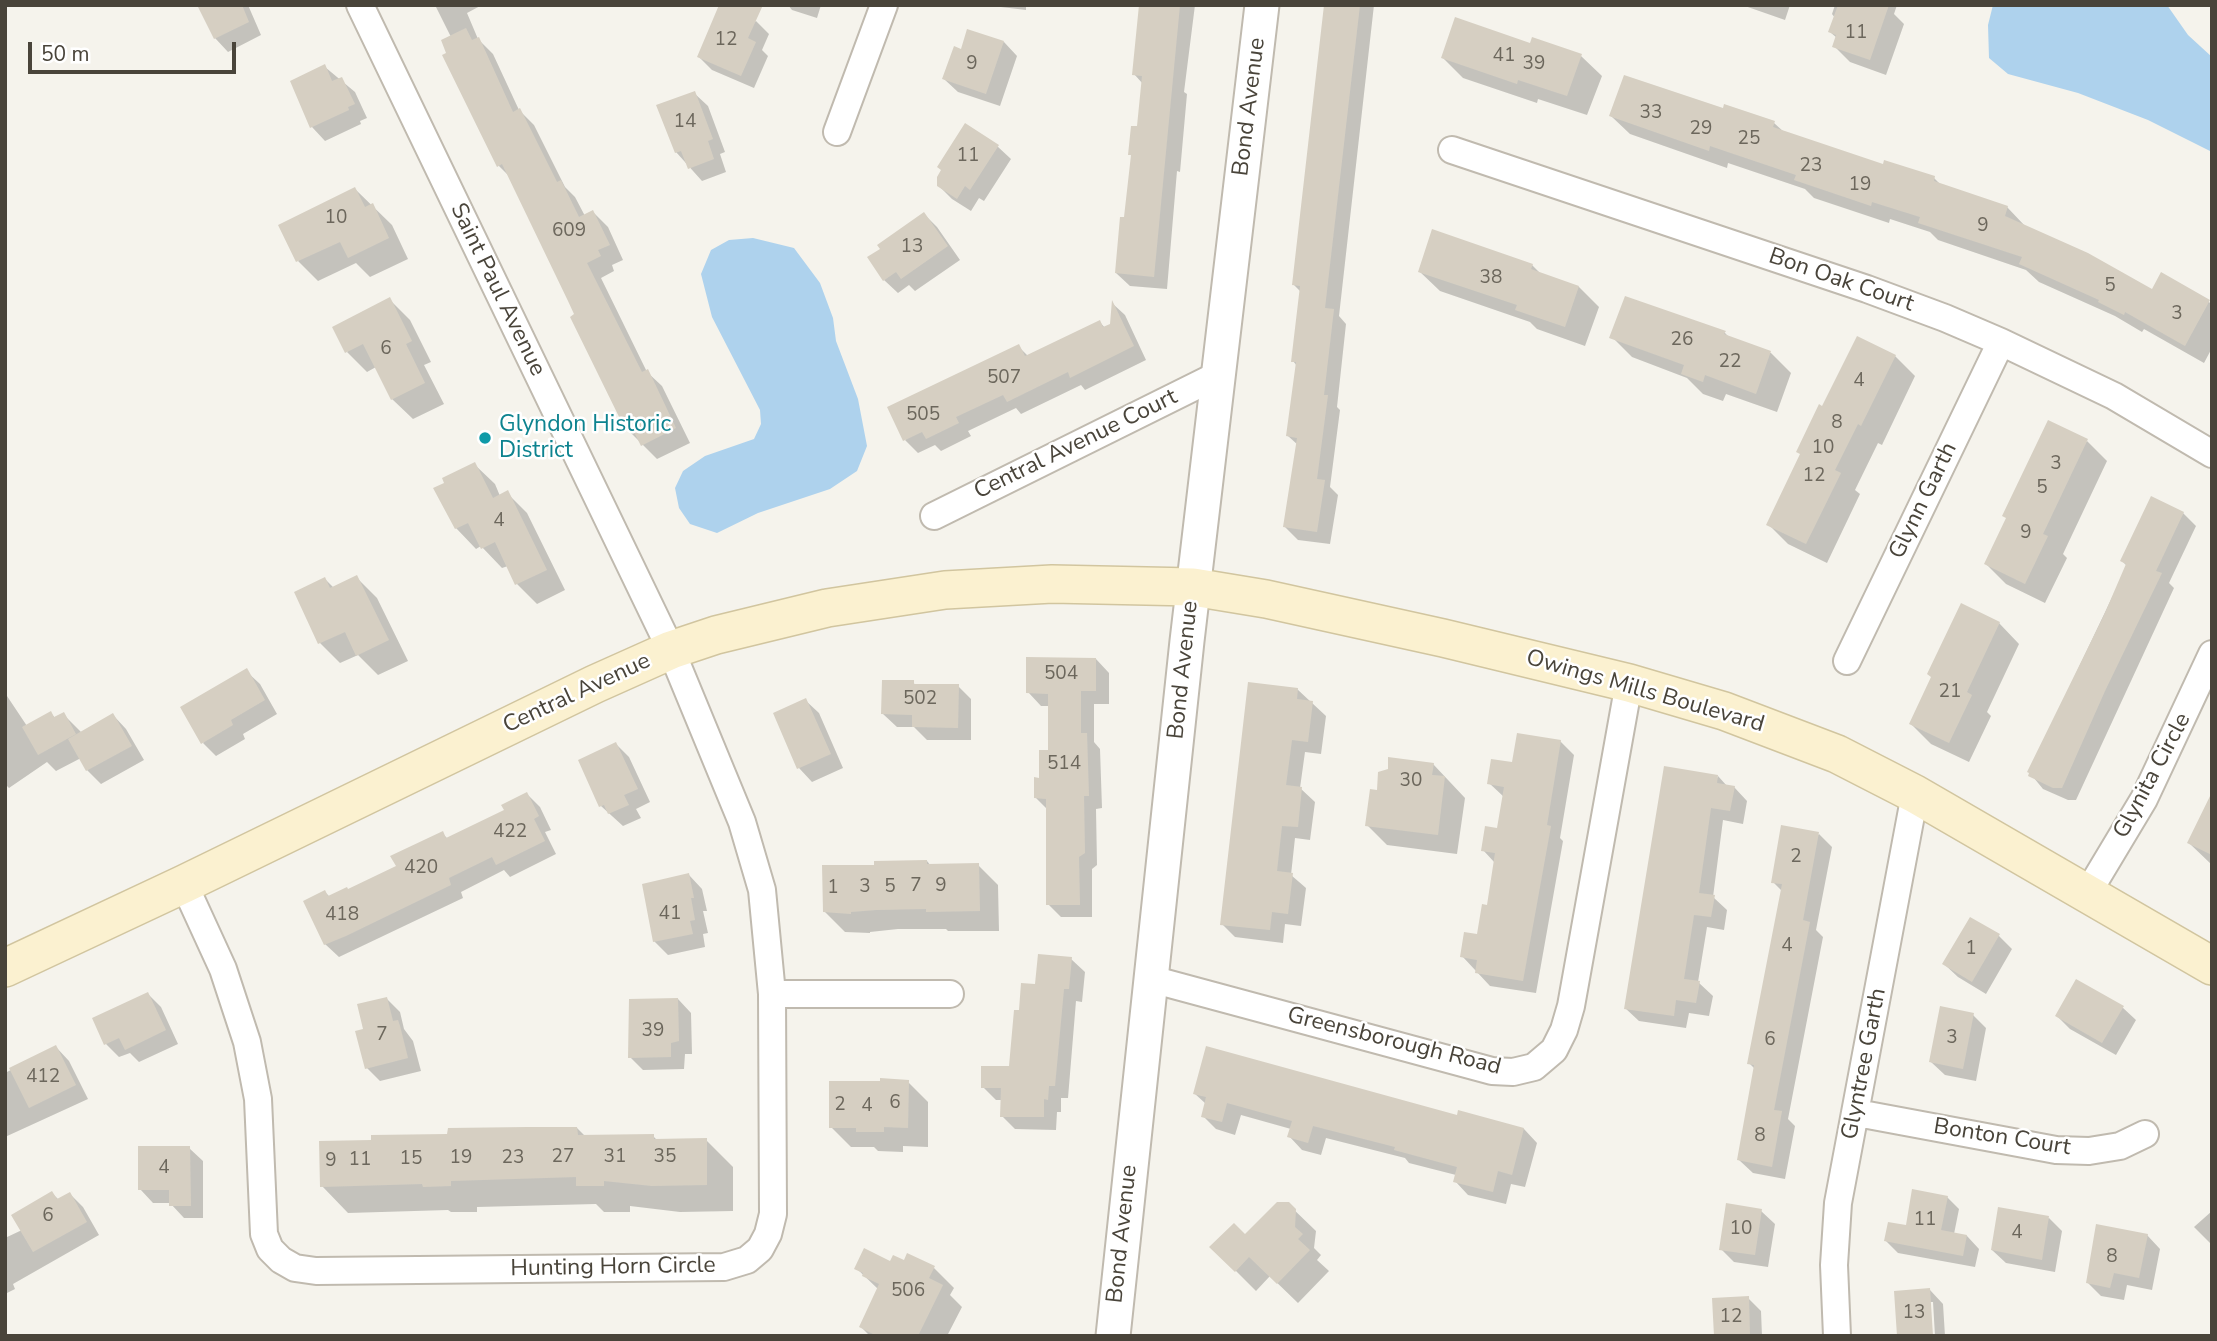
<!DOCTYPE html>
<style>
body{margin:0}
#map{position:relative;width:2217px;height:1341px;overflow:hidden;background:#f5f3ec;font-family:"Nunito Sans",sans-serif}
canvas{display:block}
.frame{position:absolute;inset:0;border:7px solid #49443a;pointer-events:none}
.scale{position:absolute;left:28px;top:42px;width:208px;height:32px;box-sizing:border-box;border:4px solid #49443a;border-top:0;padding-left:9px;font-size:21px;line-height:24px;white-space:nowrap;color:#49443a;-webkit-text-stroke:5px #fff;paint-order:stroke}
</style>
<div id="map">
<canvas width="2217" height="1341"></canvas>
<div class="frame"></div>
<div class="scale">50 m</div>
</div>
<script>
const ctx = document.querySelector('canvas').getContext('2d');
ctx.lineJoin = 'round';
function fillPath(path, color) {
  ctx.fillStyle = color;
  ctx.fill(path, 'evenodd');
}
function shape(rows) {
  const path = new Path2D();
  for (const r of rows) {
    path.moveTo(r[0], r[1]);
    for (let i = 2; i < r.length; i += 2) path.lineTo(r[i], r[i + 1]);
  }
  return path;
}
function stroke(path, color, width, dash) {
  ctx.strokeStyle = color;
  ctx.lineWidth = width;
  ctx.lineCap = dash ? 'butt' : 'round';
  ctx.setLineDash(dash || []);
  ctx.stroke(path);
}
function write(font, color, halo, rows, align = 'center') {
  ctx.font = font + ' "Nunito Sans",sans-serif';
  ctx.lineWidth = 5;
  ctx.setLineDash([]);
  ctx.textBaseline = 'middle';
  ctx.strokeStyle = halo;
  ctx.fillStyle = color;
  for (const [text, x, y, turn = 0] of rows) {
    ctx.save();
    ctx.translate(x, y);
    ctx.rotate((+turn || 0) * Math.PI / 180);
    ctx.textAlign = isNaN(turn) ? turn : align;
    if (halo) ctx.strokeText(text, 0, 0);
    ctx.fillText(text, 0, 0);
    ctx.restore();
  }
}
fillPath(shape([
 [1993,5,2167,5,2188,35,2212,57,2212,152,2148,120,2078,93,2008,74,1989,58,1988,25],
 [753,238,794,248,820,283,833,318,836,341,858,399,867,446,857,471,830,489,758,513,717,533,690,524,679,508,675,488,683,471,705,456,754,439,761,424,760,410,712,317,701,274,711,250,729,240]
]), '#aed2ed');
fillPath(shape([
 [200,5,248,5,261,35,228,52,215,38],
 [435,5,482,5,467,13,478,39,493,54,519,110,534,125,565,187,575,197,585,216,593,212,608,227,623,260,612,265,614,271,601,278,647,372,662,386,690,443,657,459,626,428,576,315,510,177,498,165,451,37],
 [788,5,821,5,817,18,792,10],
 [984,5,1026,5,1026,10],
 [1149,5,1195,5,1184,92,1187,94,1180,172,1177,171,1167,289,1130,286,1116,273,1125,219,1132,157,1130,154,1139,128,1143,84,1134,74],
 [1325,5,1374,5,1339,316,1346,324,1337,407,1340,410,1330,487,1338,495,1330,544,1298,540,1285,527,1298,445,1288,436,1297,366,1293,361,1301,292,1294,285],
 [1742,5,1790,5,1785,20],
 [1835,5,1897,5,1894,14,1904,24,1886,75,1850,62,1834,46,1837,38,1830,32,1835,18,1832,14],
 [756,21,769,34,762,50,768,56,754,88,712,70,699,57],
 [1533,39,1581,56,1602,76,1587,115,1538,99,1537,103,1463,78,1443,58,1531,45],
 [1004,42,1017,56,1000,106,958,92,944,79,962,51],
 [325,67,355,92,367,118,360,121,361,124,325,141,312,127,292,82],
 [694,93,708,106,725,152,720,154,726,172,702,181,676,152],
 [1725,110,1774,123,1784,132,1885,166,1934,178,1942,186,2007,207,2025,226,2152,291,2162,274,2212,304,2212,348,2204,363,2144,329,2142,332,2115,316,2039,282,2026,270,1938,240,1930,232,1890,219,1889,223,1814,198,1805,189,1728,163,1727,168,1630,134,1611,116],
 [997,146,1011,159,984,201,979,198,971,211,952,199,938,185],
 [355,189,392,225,408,259,370,277,356,263,318,281,298,261],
 [924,214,937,227,960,260,915,291,909,285,898,293,884,280],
 [1532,265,1541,274,1579,287,1599,307,1585,346,1537,329,1530,322,1440,291,1419,271],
 [390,300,410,320,431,362,424,365,444,404,413,419,392,399,376,367,367,372,347,352],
 [1113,304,1125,315,1146,360,1085,390,1081,385,1021,414,1016,408,968,431,971,436,941,451,935,445,918,453,905,440,1019,347,1028,356,1100,322,1105,328,1111,325],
 [1725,333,1731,339,1771,353,1791,373,1777,412,1726,394,1723,401,1703,394,1687,378,1632,357,1612,337],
 [1895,356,1915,376,1882,445,1878,443,1855,490,1860,494,1827,563,1788,544,1768,524,1823,409],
 [2087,441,2107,461,2063,554,2067,558,2045,603,2006,584,1986,564],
 [474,464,495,484,500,496,507,493,527,513,565,590,537,604,517,584,508,566,502,568,481,546,476,549,456,528],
 [2183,513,2196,526,2169,583,2174,588,2076,800,2068,800,2043,789,2029,772,2127,566,2122,561],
 [357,578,377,598,408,661,378,675,358,655,340,663,320,643,296,592,325,579,334,588],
 [1961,605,1999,623,2019,644,1987,712,1991,716,1969,762,1931,744,1911,724,1933,678],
 [1096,659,1109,673,1109,704,1094,704,1094,742,1100,749,1102,808,1096,809,1097,865,1092,869,1092,917,1061,917,1048,904,1048,810,1036,798,1050,752,1050,706,1041,706,1028,692],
 [246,671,260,684,277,714,243,734,245,739,216,756,203,743],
 [913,682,916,686,958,686,971,699,971,740,927,740,914,727,897,727,883,714],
 [1297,689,1326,716,1321,754,1305,752,1300,788,1315,802,1310,840,1295,838,1291,875,1306,888,1301,926,1285,924,1283,943,1235,937,1222,924],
 [5,693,27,726,51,713,55,718,63,714,82,733,113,715,126,729,144,760,101,784,87,770,81,758,56,771,47,762,9,788,5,784],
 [805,700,819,713,843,768,812,782,799,768,775,713],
 [1560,741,1574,755,1560,838,1563,841,1536,993,1490,986,1462,956,1478,936,1488,907,1495,863,1483,850,1498,830,1504,797,1489,783,1513,764],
 [616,744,629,757,650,802,636,809,641,818,623,826,601,806],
 [1433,764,1465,798,1457,854,1387,845,1367,825],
 [1718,776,1727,786,1734,787,1747,801,1743,824,1723,820,1713,897,1727,910,1724,930,1707,927,1698,982,1713,996,1709,1016,1689,1013,1686,1028,1639,1021,1625,1008],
 [527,794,540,807,551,830,545,832,556,854,510,877,504,870,461,892,463,898,339,957,325,944,325,892,330,897,348,891,398,867,442,833,448,839,506,811],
 [2212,801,2212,865,2189,843],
 [1819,834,1832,847,1816,930,1823,937,1788,1119,1795,1126,1785,1179,1753,1173,1739,1160,1755,1069,1749,1063,1782,891,1773,882],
 [927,861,931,866,978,865,998,885,999,931,948,931,946,929,898,929,870,932,870,933,845,932,825,912,876,866],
 [689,875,702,889,707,911,703,911,708,933,703,934,705,947,668,955,654,941],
 [1971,919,1999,936,2012,949,1986,994,1958,977,1944,964],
 [1071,959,1085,972,1082,1002,1076,1001,1068,1098,1061,1098,1061,1112,1057,1112,1056,1130,1015,1129,1002,1116,1002,1100,996,1100,983,1087,1010,1068,1020,1012,1037,986],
 [148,994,161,1007,178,1044,139,1062,130,1053,119,1057,106,1044,94,1019],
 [387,999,400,1012,404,1029,413,1041,421,1071,380,1081,367,1068,365,1030],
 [678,999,691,1013,692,1054,685,1054,684,1069,643,1070,630,1057],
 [2122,1007,2136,1020,2116,1055,2070,1029,2057,1016],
 [1973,1015,1986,1028,1976,1081,1945,1075,1931,1062],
 [56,1047,69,1061,88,1099,5,1137,5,1073],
 [908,1082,928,1102,928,1147,903,1146,903,1152,878,1151,874,1147,851,1147,831,1127],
 [1194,1093,1459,1117,1524,1129,1537,1143,1525,1187,1511,1184,1506,1204,1468,1195,1455,1181,1456,1175,1409,1163,1405,1158,1326,1138,1321,1155,1302,1150,1289,1136,1291,1129,1241,1115,1235,1135,1216,1129,1203,1116,1206,1104],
 [577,1128,585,1136,653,1136,658,1141,706,1140,733,1167,733,1211,680,1212,630,1206,630,1212,604,1212,596,1204,477,1207,477,1212,451,1212,448,1210,348,1213,322,1186,449,1136],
 [189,1148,203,1161,203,1218,184,1218,170,1203,153,1203,140,1189],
 [52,1193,59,1200,70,1194,83,1207,99,1235,13,1284,15,1289,5,1294,5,1238,22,1230],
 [1947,1197,1959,1209,1954,1234,1967,1236,1979,1249,1975,1267,1898,1253,1886,1241],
 [1288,1204,1316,1231,1314,1248,1321,1255,1317,1260,1329,1271,1298,1303,1270,1276,1256,1291,1212,1247,1245,1237],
 [1761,1211,1775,1224,1768,1267,1734,1262,1721,1249],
 [2212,1211,2212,1245,2194,1227],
 [2049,1218,2062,1231,2055,1272,2006,1263,1992,1250],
 [2147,1235,2160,1249,2152,1290,2127,1285,2124,1300,2101,1296,2088,1283],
 [904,1262,934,1268,954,1288,950,1295,962,1307,947,1336,870,1336,861,1327,878,1289,856,1268],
 [1930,1290,1943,1304,1945,1336,1935,1336,1933,1302,1929,1302],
 [1748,1298,1761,1311,1762,1336,1716,1336]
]), '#0003');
fillPath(shape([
 [197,5,242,5,249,22,214,39],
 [719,5,763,5,748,38,756,42,741,76,697,57],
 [1139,5,1180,5,1154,277,1115,273,1120,217,1124,217,1131,155,1128,155,1131,126,1137,126,1142,76,1132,75],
 [1324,5,1360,5,1325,308,1334,309,1324,395,1328,395,1317,479,1325,480,1317,532,1283,527,1297,438,1286,436,1296,362,1291,362,1300,286,1292,285],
 [1838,5,1889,5,1870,60,1832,47,1836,35,1828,32],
 [1455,17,1530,43,1532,37,1582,54,1567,96,1518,80,1517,84,1441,58],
 [466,28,472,40,479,37,513,112,520,108,557,182,561,180,579,217,593,210,610,245,598,250,601,256,587,263,642,372,648,369,676,428,641,446,631,426,625,429,570,317,574,314,568,301,502,164,497,167,442,55,446,53,441,40],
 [967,29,1004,41,986,94,942,79,954,46,961,49],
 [325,64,332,81,342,77,355,104,348,107,349,110,310,128,290,81],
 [1624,75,1723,108,1724,104,1775,121,1773,127,1883,164,1884,160,1935,176,1934,181,2008,206,2005,216,2088,253,2152,289,2161,272,2210,300,2185,346,2125,312,2124,315,2098,302,2099,300,2019,264,2022,257,1918,223,1920,217,1872,202,1871,206,1794,180,1796,175,1710,146,1709,151,1609,116],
 [695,91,713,139,708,141,714,159,688,169,681,151,675,153,656,105],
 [965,123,999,145,970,190,965,186,957,199,937,186,937,177,941,170,937,167],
 [355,187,365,207,373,203,389,238,348,258,340,242,296,262,278,225],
 [924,212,948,246,901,279,896,272,883,281,867,257,880,249,877,245],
 [1432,229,1533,264,1531,269,1579,286,1565,327,1515,310,1517,305,1418,272],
 [1625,296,1726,331,1724,334,1771,351,1756,394,1705,375,1703,382,1681,374,1684,365,1609,338],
 [390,297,412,341,406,344,425,383,391,400,363,344,345,353,332,327],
 [1112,300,1134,346,1070,378,1068,372,1007,402,1003,395,956,417,959,423,926,439,922,432,903,441,887,407,1019,344,1025,356,1100,320,1103,327,1110,324],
 [1857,336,1896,355,1861,426,1858,424,1835,470,1841,473,1806,544,1766,525,1800,454,1796,452,1819,404,1822,406],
 [2048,420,2088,439,2043,534,2048,536,2025,584,1984,564,2006,518,2002,516],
 [475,462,493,498,508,490,547,570,515,585,495,542,481,549,468,523,455,529,433,488,444,483,442,478],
 [2151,496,2184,512,2156,571,2162,573,2105,691,2062,788,2053,788,2028,776,2029,773,2027,772,2104,615,2126,564,2120,561],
 [357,575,389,640,356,656,345,632,318,644,294,592,325,577,330,588],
 [1961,603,2000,622,1967,692,1972,695,1949,743,1909,724,1931,677,1927,674],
 [1026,657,1096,658,1096,691,1081,691,1081,733,1087,733,1089,796,1084,796,1085,853,1079,857,1080,905,1046,905,1046,799,1034,798,1034,777,1039,778,1039,750,1048,750,1048,694,1026,693],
 [247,668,265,700,231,720,233,725,201,744,180,707],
 [882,680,914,680,914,684,959,684,958,728,912,727,912,715,881,714],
 [1248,682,1298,688,1297,699,1313,701,1308,742,1292,740,1286,785,1302,787,1298,827,1282,826,1277,871,1293,873,1288,914,1272,912,1270,930,1220,925],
 [806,698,831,754,797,769,773,713],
 [51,711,54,717,64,712,76,734,38,755,22,727],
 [113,713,132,746,86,771,68,739],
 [1517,733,1561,740,1547,825,1551,826,1523,981,1475,973,1477,960,1460,957,1464,932,1477,934,1482,904,1487,905,1495,853,1481,851,1485,826,1497,828,1504,787,1487,784,1491,759,1512,762],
 [616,742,638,789,624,795,629,805,608,814,604,805,599,807,578,760],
 [1388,757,1434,763,1432,775,1445,776,1438,835,1365,826,1370,789,1377,790,1378,772,1388,769],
 [1664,766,1718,775,1717,783,1735,786,1730,811,1711,808,1699,893,1715,895,1711,917,1694,915,1684,979,1700,981,1696,1003,1676,1000,1674,1016,1624,1009],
 [527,792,539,816,534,819,545,841,496,865,492,857,449,878,451,885,346,936,324,945,303,901,325,890,328,896,347,887,348,889,396,866,390,856,443,831,446,838,504,810,501,805],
 [2212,792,2212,855,2187,843],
 [1781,825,1819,832,1803,920,1810,922,1774,1110,1782,1111,1772,1167,1737,1160,1754,1065,1747,1064,1782,884,1771,883],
 [927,860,927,864,979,863,980,911,926,912,926,909,876,910,851,912,851,914,823,912,822,865,874,865,874,861],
 [689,873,694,898,691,898,695,920,690,921,693,934,653,942,642,884],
 [1970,917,2000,934,1972,982,1942,964],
 [1038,954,1072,957,1069,989,1064,989,1055,1086,1049,1086,1048,1100,1044,1099,1044,1117,1000,1117,1001,1088,981,1088,981,1066,1009,1066,1014,1010,1019,1010,1021,983,1035,984],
 [2076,979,2124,1006,2102,1043,2055,1016],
 [148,992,166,1030,125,1050,119,1038,104,1045,92,1018],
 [387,997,393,1021,398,1020,400,1026,408,1058,365,1069,355,1031,363,1029,357,1004],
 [678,998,679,1041,671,1043,671,1057,628,1058,629,999],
 [1940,1006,1974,1013,1963,1069,1929,1062],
 [56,1045,76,1085,29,1108,9,1068],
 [1206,1046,1457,1115,1458,1110,1524,1128,1512,1175,1498,1171,1493,1192,1453,1182,1457,1167,1394,1150,1395,1147,1313,1126,1308,1143,1287,1137,1292,1121,1227,1103,1222,1122,1201,1117,1206,1097,1193,1094],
 [880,1078,909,1080,908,1128,884,1127,884,1132,856,1132,856,1128,829,1128,829,1081,880,1081],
 [527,1127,577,1127,578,1135,654,1134,654,1139,707,1138,707,1185,652,1186,604,1181,604,1186,576,1186,576,1177,451,1181,451,1186,423,1187,422,1184,320,1187,319,1141,371,1140,371,1135,447,1134,448,1128],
 [138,1146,190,1146,191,1206,169,1206,169,1190,138,1190],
 [1912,1189,1948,1196,1941,1230,1967,1235,1963,1256,1884,1241,1888,1222,1906,1225],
 [52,1191,57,1199,70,1192,87,1222,33,1252,11,1215],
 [1277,1202,1289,1202,1296,1209,1295,1227,1303,1234,1298,1239,1310,1250,1277,1284,1249,1257,1235,1272,1209,1247,1234,1223,1245,1234],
 [1726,1203,1762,1209,1755,1255,1719,1250],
 [1998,1207,2049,1216,2042,1260,1991,1250],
 [2096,1224,2148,1234,2139,1278,2114,1273,2110,1288,2086,1283],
 [864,1248,890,1261,893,1255,904,1260,907,1253,935,1266,929,1278,943,1285,918,1336,877,1336,859,1327,879,1284,862,1276,863,1273,854,1269],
 [1930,1288,1933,1336,1897,1336,1894,1291],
 [1749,1296,1750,1336,1714,1336,1712,1298]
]), '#d6cfc2');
const minor = shape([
 [837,132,884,5],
 [1452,150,1867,289,1945,318,2001,342,2114,396,2212,454],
 [934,516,1218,375],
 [1847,661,2001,342],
 [184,884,223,969,247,1042,258,1099,264,1234,270,1249,281,1260,295,1268,316,1271,724,1267,747,1260,760,1249,768,1234,773,1214,772,994,762,890,742,822,671,650,360,5],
 [2087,894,2144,799,2212,654],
 [1151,979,1492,1071,1513,1072,1534,1067,1554,1050,1564,1030,1571,1006,1629,683],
 [772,994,950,994],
 [1857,1113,2056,1150,2089,1151,2120,1146,2145,1134],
 [1837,1336,1834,1265,1838,1203,1915,794]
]);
const tertiary = shape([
 [1113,1336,1187,641,1262,5]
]);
const secondary = shape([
 [5,968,184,884,595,684,671,650,716,635,827,608,945,590,1052,584,1193,587,1266,599,1443,638,1629,683,1724,711,1837,754,1915,794,2212,966]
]);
stroke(minor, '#c0baaf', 30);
stroke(tertiary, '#c0baaf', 37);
stroke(secondary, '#d1c59f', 40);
stroke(minor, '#fff', 26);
stroke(tertiary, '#fff', 33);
stroke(secondary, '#fbf1d0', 37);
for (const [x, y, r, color] of [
 [485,438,7,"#0f9aa8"]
]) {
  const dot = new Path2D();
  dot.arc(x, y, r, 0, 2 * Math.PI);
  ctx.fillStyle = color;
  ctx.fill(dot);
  stroke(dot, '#fff', 2.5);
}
write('19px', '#6c675c', null, [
 ["11",1856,33],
 ["12",726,40],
 ["41",1504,56],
 ["9",972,64],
 ["39",1534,64],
 ["33",1651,113],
 ["14",685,122],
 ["29",1701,129],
 ["25",1749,139],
 ["11",968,156],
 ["23",1811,166],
 ["19",1860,185],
 ["10",336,218],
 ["9",1983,226],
 ["609",569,231],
 ["13",912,247],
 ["38",1491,278],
 ["5",2110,286],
 ["3",2177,314],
 ["26",1682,340],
 ["6",386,349],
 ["22",1730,362],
 ["507",1004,378],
 ["4",1859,381],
 ["505",923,415],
 ["8",1837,423],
 ["10",1823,448],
 ["3",2056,464],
 ["12",1814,476],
 ["5",2042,488],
 ["4",499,521],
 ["9",2026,533],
 ["504",1061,674],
 ["21",1950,692],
 ["502",920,699],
 ["514",1064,764],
 ["30",1411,781],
 ["422",510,832],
 ["2",1796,857],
 ["420",421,868],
 ["7",916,886],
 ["9",941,886],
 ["3",865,887],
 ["5",890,887],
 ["1",833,888],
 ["41",670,914],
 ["418",342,915],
 ["4",1787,946],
 ["1",1971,949],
 ["39",653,1031],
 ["7",382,1035],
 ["3",1952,1038],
 ["6",1770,1040],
 ["412",43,1077],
 ["6",895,1103],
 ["2",840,1105],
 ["4",867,1106],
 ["8",1760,1136],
 ["27",563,1157],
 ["31",615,1157],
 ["35",665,1157],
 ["19",461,1158],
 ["23",513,1158],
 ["15",411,1159],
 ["11",360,1160],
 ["9",331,1161],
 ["4",164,1168],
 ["6",48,1216],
 ["11",1925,1220],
 ["10",1741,1229],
 ["4",2017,1233],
 ["8",2112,1257],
 ["506",908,1291],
 ["13",1914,1313],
 ["12",1731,1317]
]);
write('23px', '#49443a', '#fff', [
 ["Bond Avenue",1250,107,-83],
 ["Bon Oak Court",1841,281,19],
 ["Saint Paul Avenue",497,290,64],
 ["Central Avenue Court",1076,445,-26],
 ["Glynn Garth",1924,501,-64],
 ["Bond Avenue",1184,670,-84],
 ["Owings Mills Boulevard",1645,692,16],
 ["Central Avenue",577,694,-25],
 ["Glynita Circle",2153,776,-62],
 ["Greensborough Road",1394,1042,14],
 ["Glyntree Garth",1865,1064,-79],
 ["Bonton Court",2002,1138,9],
 ["Bond Avenue",1123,1234,-84],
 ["Hunting Horn Circle",613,1268,-1]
]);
write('23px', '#0d838f', '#fff', [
 ["Glyndon Historic",499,425],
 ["District",499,451]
], 'left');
</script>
